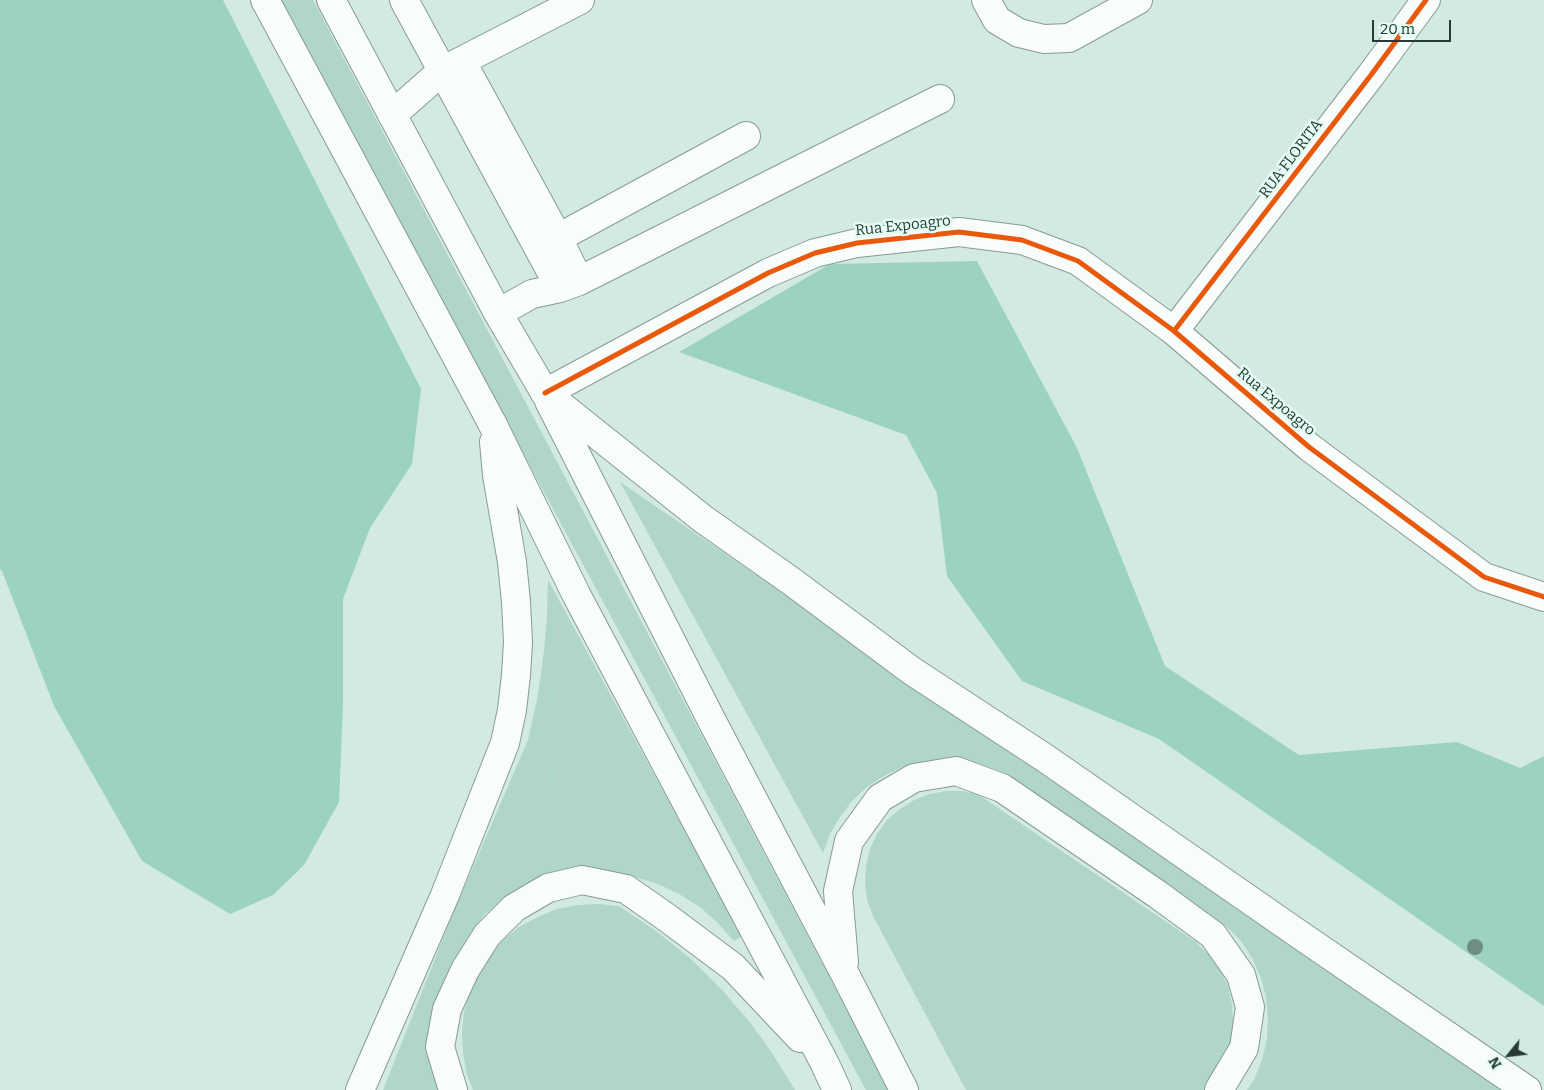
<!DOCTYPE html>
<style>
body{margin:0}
#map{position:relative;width:1544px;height:1090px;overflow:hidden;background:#d2eae1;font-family:Bitter,serif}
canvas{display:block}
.north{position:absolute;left:1484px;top:1030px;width:50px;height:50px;-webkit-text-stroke:4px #e3fdf2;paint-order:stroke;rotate:241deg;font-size:14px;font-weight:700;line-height:20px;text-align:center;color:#283a33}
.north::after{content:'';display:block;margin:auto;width:18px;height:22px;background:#283a33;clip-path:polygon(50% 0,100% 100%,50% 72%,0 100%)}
.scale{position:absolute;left:1372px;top:20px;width:79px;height:22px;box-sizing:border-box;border:2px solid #283a33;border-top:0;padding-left:6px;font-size:15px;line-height:18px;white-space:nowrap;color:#283a33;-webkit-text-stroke:4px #e3fdf2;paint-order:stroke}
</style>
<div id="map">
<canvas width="1544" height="1090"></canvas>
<div class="north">N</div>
<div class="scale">20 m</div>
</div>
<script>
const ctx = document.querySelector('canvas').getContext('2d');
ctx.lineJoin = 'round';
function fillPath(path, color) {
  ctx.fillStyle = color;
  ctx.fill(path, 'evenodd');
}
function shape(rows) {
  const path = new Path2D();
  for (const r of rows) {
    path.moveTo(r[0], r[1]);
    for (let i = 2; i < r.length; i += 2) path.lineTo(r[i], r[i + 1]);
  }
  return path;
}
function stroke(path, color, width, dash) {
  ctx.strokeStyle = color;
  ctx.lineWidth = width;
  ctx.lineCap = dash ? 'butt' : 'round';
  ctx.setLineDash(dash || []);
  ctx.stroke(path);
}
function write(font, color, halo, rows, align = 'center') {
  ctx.font = font + ' Bitter,serif';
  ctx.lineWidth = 5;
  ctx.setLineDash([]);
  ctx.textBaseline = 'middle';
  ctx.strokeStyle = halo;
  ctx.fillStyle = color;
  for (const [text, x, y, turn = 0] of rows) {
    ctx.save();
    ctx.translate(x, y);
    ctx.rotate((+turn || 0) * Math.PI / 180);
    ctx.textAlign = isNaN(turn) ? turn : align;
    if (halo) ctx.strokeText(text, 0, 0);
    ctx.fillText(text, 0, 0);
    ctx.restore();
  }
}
fillPath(shape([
 [279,0,313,0,889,1090,866,1090],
 [620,482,915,683,1506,1090,1247,1090,1254,1080,1262,1060,1267,1039,1268,1018,1266,997,1261,978,1252,958,1241,941,1226,926,1011,776,990,767,968,761,946,759,924,762,902,767,884,776,867,787,852,801,840,817,830,834,823,853],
 [548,580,742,936,734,941,718,923,700,907,679,894,658,884,635,877,611,873,508,897,486,913,471,932,458,953,448,975,430,1052,432,1070,439,1090,383,1090,454,911,528,740,538,695,544,651,547,615],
 [946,791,963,791,979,795,1196,942,1209,955,1220,970,1228,986,1232,1004,1233,1022,1231,1041,1225,1059,1216,1075,1203,1090,966,1090,873,916,867,900,865,883,866,866,870,849,877,834,887,820,900,809,914,800,930,794],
 [598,904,619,906,656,931,691,959,723,991,752,1025,772,1053,795,1090,473,1090,467,1074,463,1053,462,1033,464,1012,469,991,478,973,490,955,503,940,519,927,538,917,557,909,578,905]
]), '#afd6c7');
fillPath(shape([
 [0,0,223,0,421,389,412,464,370,528,343,599,343,704,339,802,304,865,273,895,230,914,142,861,54,706,2,571,0,569],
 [977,261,1077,448,1165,666,1299,755,1457,742,1520,768,1544,756,1544,1006,1159,739,1022,681,947,576,937,493,906,435,679,352,830,264]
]), '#9cd3bf');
const minor = shape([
 [404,0,560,288],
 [986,0,997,20,1019,33,1044,39,1069,38,1138,0],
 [462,62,558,238,579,281],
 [392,115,442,71,580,0],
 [558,238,746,136],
 [498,313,532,294,560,288,579,281,940,99],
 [1174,331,1371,75,1426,0],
 [545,393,768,273,815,253,857,243,959,232,1022,240,1078,261,1174,331,1309,447,1484,577,1544,597]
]);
const major = shape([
 [265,0,492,423],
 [331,0,498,313,545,393]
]);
const highway = shape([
 [545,393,703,519,791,581,912,671,1045,758,1303,937,1527,1090],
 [549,401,713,723,846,976,904,1090],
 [492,423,577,596,824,1062,837,1090],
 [844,962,838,891,849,841,880,798,914,778,956,771,1002,788,1157,894,1213,935,1241,975,1250,1007,1244,1048,1219,1090],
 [360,1090,445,895,505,743,512,710,516,675,518,642,516,602,512,562,497,475,494,442],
 [453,1090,440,1047,447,1009,465,970,487,935,514,908,548,888,582,880,626,889,666,917,733,967,800,1038]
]);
stroke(minor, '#889b94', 30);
stroke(major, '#889b94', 30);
stroke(highway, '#889b94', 30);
stroke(shape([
 [474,897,559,817,558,619]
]), '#ccd3d0', 3, [1, 4]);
stroke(minor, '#f8fcfa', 28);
stroke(major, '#f8fcfa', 28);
stroke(highway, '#f8fcfa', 28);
stroke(shape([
 [1174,331,1371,75,1426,0],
 [545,393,768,273,815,253,857,243,959,232,1022,240,1078,261,1174,331,1309,447,1484,577,1544,597]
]), '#e8590c', 5);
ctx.fillStyle = '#6e8e82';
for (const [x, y] of [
 [1475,947]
]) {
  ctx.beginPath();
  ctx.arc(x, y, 8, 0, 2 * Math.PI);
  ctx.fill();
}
write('15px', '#283a33', '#e3fdf2', [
 ["RUA FLORITA",1291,159,-53],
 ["Rua Expoagro",903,226,-6],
 ["Rua Expoagro",1276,402,40]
]);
</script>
